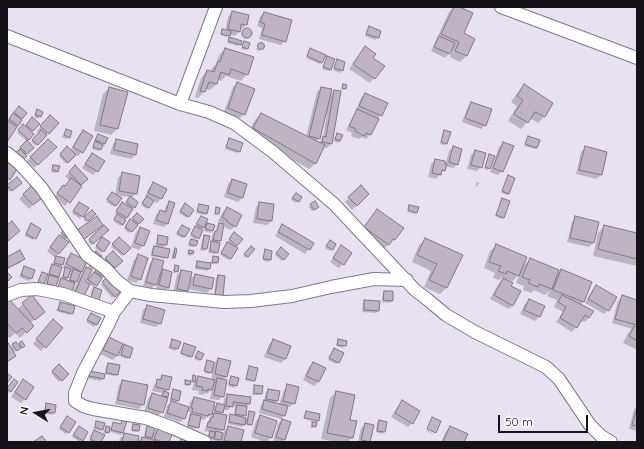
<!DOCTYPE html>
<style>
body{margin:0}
#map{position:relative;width:644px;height:449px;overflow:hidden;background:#e8e1f1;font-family:Quicksand,sans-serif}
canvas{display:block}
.frame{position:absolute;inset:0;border:8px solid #161318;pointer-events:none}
.north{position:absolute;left:16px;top:393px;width:40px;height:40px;-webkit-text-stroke:3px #fff;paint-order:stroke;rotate:281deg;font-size:11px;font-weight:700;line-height:16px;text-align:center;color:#161318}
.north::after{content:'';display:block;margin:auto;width:14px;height:18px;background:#161318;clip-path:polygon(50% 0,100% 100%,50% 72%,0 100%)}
.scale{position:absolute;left:498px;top:415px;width:90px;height:18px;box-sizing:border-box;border:2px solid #161318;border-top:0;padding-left:5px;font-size:12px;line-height:14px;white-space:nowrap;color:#161318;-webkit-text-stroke:3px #fff;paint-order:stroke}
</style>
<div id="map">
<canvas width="644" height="449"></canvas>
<div class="frame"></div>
<div class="north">N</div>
<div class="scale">50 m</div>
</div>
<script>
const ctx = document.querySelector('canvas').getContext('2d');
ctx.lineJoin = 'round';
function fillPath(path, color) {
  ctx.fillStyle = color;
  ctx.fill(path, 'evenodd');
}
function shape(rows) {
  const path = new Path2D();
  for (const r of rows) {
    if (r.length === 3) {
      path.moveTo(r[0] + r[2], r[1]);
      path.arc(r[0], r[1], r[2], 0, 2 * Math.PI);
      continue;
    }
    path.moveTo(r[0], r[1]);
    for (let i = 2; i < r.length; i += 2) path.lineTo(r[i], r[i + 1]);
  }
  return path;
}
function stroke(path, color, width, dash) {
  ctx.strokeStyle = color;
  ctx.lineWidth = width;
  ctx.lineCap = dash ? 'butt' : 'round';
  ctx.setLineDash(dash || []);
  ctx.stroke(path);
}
fillPath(shape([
 [454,7,458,7,466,56,460,62,450,57,452,51,445,58,431,51,449,12],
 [232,12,246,25,242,29,239,28,239,32,235,36,229,34,227,37,220,35,223,30,225,31,228,17],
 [264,13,285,41,281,45,259,39,262,28,257,26,260,17],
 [369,28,380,31,376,40,365,36],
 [246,34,4.5],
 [230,38,240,44,238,46,227,43],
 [245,42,247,49,246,50,241,49],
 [260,44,264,46,259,51,256,49],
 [365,48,372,58,383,66,370,83,349,69],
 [225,49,247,74,241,81,226,76,221,81,218,79,217,84,210,90,205,89,204,92,198,98,195,97,201,78,207,71,210,72,212,68,216,64,219,55],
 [309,51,322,63,320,64,306,58],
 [327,57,330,70,329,71,322,69],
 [337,61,344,63,340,73,333,70],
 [237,83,244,114,240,118,224,112,233,87],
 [343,85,345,89,343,90,341,90],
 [524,86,552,103,544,117,538,123,530,118,521,129,508,121,517,106,511,102,518,92],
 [109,88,117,129,111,135,94,131,103,94],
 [321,88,329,96,334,91,331,144,327,148,323,147,316,163,309,169,247,134,255,120,261,114,306,137,317,92],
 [325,113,327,113,323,138,319,143,316,141,319,138],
 [365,94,386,104,370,135,366,139,362,137,359,139,351,136,352,133,346,130,354,115,357,111,356,110,361,98],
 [472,103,485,125,481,129,462,122,468,107],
 [19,108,25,113,20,119,21,120,7,140,7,121],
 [38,110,42,112,38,119,34,117],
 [32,119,38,124,31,132,33,134,27,141,17,133,23,126,25,127],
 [46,120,57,123,36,146,31,142,39,133,37,131],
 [66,130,69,137,67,139,62,137],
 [83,131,82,152,78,156,75,154,66,164,59,156,67,148,70,151,79,135],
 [445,131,446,144,445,145,440,144,443,133],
 [337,134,340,141,338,143,333,141],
 [98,135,105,144,99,151,92,149],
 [528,137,537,147,535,149,524,146],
 [229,139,239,151,237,153,225,149],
 [48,140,55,147,34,168,27,161],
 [117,140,137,145,135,155,131,159,110,154,113,144],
 [27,142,33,148,25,155,19,149],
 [504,143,502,171,498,175,490,172,499,147],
 [453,147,457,164,453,168,445,166,444,170,436,179,428,177,431,164,435,160,445,165,449,151],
 [585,148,606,153,601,175,596,179,576,174,581,152],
 [475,151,481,167,477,171,467,169,471,155],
 [92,154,97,171,93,175,82,168],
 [489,155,491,166,487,170,484,169],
 [54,166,57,171,55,173,51,172],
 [75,167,87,178,80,186,65,206,54,198,59,190,65,187,70,181,65,176],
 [122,174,137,193,131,198,134,207,121,226,113,221,117,215,115,213,121,205,125,205,130,197,115,195,118,178],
 [508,177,509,194,507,195,501,193],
 [17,179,18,184,9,192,7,186],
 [232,180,242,198,238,202,224,197,228,184],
 [477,182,479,183,478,185,475,187],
 [153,184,161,199,157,203,153,201,147,209,141,205,147,198,145,197,149,188],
 [361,186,368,194,352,210,345,202],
 [31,187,40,197,29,209,19,199],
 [111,195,116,205,114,207,106,202],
 [294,196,301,197,296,203,291,200],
 [502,199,503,217,501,219,495,216],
 [170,202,168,223,164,227,153,224,156,215,160,211,164,212,166,206],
 [79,203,87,208,80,219,72,213],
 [260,203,273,205,271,221,267,225,253,223,256,207],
 [200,205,206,213,204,215,196,213],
 [311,205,316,208,312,211,309,207],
 [184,206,188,216,187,218,179,213],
 [410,206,417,212,415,214,407,212],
 [227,208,235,226,231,230,224,227,225,225,218,221,223,212],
 [377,210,394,239,382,251,359,234],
 [92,211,94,214,86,222,83,219],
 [137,214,143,219,129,233,124,229],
 [201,217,203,227,196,240,190,236],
 [576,217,593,243,589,247,567,242,572,222],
 [207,224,212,231,211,233,204,231],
 [219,224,223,225,220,241,217,243,217,252,216,254,208,253,213,233,216,232,217,226],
 [29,226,40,229,33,240,25,236],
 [104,226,107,230,91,245,88,242],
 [182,226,185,236,183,238,176,235],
 [282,226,313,243,305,254,275,236],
 [604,226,637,234,637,266,593,256,598,233],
 [141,228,143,245,139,250,131,247,136,232],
 [63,232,68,236,65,240,59,253,55,257,64,259,58,276,56,278,55,286,54,288,45,286,47,278,49,276,48,276,50,267,53,265,55,258,47,251],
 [232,235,237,245,229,260,220,255],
 [158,236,166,245,162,248,167,257,165,259,151,256,152,248,155,247,157,238],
 [205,236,206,249,204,251,200,250,203,238],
 [119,238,130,248,122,256,111,247],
 [426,239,461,256,446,288,440,294,424,287,431,271,412,262,419,245],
 [101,240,103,251,101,253,95,248],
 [191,240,195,246,193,247,188,246],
 [328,243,332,249,330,251,325,248],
 [497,245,522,267,530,259,556,276,561,270,591,282,583,302,580,305,589,318,584,322,581,320,572,332,556,322,563,312,554,307,557,300,547,296,550,290,545,295,534,290,531,293,523,290,524,286,516,283,520,273,512,282,507,279,506,281,510,286,513,305,509,309,490,299,499,283,504,278,502,277,499,280,493,278,495,273,484,268,490,251],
 [251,247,254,250,246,258,243,256],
 [341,247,343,264,339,268,330,262],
 [281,248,288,254,282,261,275,255],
 [175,249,174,258,171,259,173,251],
 [20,251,24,258,20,263,7,269,7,258],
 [189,251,193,252,191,256,187,255],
 [266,251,270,260,268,262,264,261],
 [113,252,121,261,113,269,104,260],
 [71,254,81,271,75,283,57,289,65,269,63,268,67,258],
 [69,271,71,272,68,283,65,281,68,278],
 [138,256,140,279,136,283,127,280,134,260],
 [214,257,217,263,215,264,211,264,212,259],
 [154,259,159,275,164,270,172,273,171,273,168,288,164,292,156,289,157,284,152,288,143,286,150,263],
 [198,262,209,269,207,271,195,269,196,264],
 [90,265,94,267,85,282,87,283,96,272,104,274,94,287,89,284,71,296,82,273],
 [175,266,177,271,175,273,173,273,174,268],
 [24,267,34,270,29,281,19,277],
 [181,271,189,280,195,275,211,289,207,293,188,289,183,295,173,293,177,275],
 [218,276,222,296,214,296,216,278],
 [107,279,119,291,112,298,101,285],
 [596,287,608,310,604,314,585,303,592,291],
 [94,288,98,299,96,301,90,299,92,290],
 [384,292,392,301,390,303,382,302,383,293],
 [32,297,39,316,30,323,33,326,20,338,15,333,10,338,7,336,7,299,17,309],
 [623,297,637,301,637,320,634,327,636,328,637,327,637,350,623,343,628,333,632,329,612,323,618,301],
 [529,300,539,317,535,321,520,314,525,304],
 [365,301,378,311,376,313,362,312,363,303],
 [60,303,72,313,70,315,56,311],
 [147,306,160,323,156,327,140,323,143,310],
 [91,314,100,318,94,327,86,322],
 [49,325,61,328,41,351,33,344],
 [109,339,122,345,117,356,113,360,100,354,105,343],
 [173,340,180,342,175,351,168,348],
 [273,340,290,347,285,359,281,363,264,357,269,344],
 [339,340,346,341,343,348,336,346],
 [7,342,10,348,13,345,18,346,20,344,23,346,13,353,15,356,7,362],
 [184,344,191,356,190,358,180,354],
 [124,345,129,357,127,359,119,356],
 [334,349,338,362,336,364,328,360],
 [198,352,201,359,199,361,194,359],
 [218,359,227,376,223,380,223,396,219,400,210,399,212,389,207,394,205,393,203,395,198,394,199,391,192,390,194,381,199,377,211,380,213,370,209,374,205,373,208,362,212,365],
 [313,363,324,368,318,382,314,386,303,380,309,367],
 [108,364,117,375,115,376,105,374,106,366],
 [59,365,67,374,59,382,51,373],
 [249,367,255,380,253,382,245,380,248,369],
 [88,373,104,374,101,381,87,378],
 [162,376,168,390,165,393,167,397,165,398,162,412,158,416,144,412,148,399,152,394,161,397,162,393,152,391,154,385],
 [194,376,194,381,192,383,190,382,188,386,184,385,186,381,191,382],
 [232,377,238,378,234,388,228,386,230,379],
 [23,380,25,399,21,403,11,397],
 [123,381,143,404,139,409,115,404,119,385],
 [12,382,17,382,9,393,7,392,7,389],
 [255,386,261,394,260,395,252,395,253,388],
 [288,386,294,403,290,407,287,407,285,415,281,419,259,413,261,405,264,401,266,392,268,390,279,392,277,401,274,404,279,405,284,390],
 [174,390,178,401,175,403,189,408,190,402,194,398,214,403,210,418,215,413,214,413,214,407,217,404,223,405,224,399,228,395,249,404,246,407,245,415,242,418,247,419,248,413,250,412,251,424,250,426,246,425,246,423,242,427,228,424,229,417,231,416,234,416,235,407,232,406,228,410,222,410,220,415,225,416,223,430,219,433,223,434,224,431,228,427,243,431,240,442,221,442,222,438,219,442,207,438,209,432,204,431,211,415,203,420,200,419,198,427,196,429,187,427,190,412,187,411,185,418,180,422,164,417,167,406,172,401,170,401,172,392],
 [336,392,349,421,352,438,348,442,336,442,321,439,330,398],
 [402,401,412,423,408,427,391,417,398,406],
 [47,404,54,413,52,415,44,413,45,406],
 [637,407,637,431,629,429,634,409],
 [260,416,271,437,268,440,270,442,265,442,251,437,256,421],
 [65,419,74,422,66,434,59,429],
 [303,419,317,422,313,428,310,428,313,422],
 [282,420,285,439,282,442,273,441,278,424],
 [122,421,122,433,121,435,108,431,106,434,103,433,106,427,111,428,114,424,120,425],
 [379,421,384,432,382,434,376,432,377,423],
 [97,422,102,429,101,431,93,429],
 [365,424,369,442,358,442,361,428],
 [133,425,138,431,137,432,131,431],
 [148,427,152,434,159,427,168,442,138,442,142,438,144,438,146,428],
 [450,427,463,442,441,442,446,431],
 [77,429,87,432,80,442,72,437],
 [426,430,434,434,433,434,426,431],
 [94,431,100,442,89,441],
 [125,434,137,442,119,442,120,438]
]), '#0003');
const building = shape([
 [454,7,460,7,473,13,464,33,475,39,467,56,455,51,459,42,441,34,454,7],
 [232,11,249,15,247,25,241,24,240,32,228,29,232,11],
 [264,12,292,20,286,42,262,35,265,24,260,22,264,12],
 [369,26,381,31,379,38,366,34,369,26],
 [247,33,5],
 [222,29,231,31,230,36,221,34,222,29],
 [439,36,455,43,450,54,434,47,439,36],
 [229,37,242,41,241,45,228,41,229,37],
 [244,41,250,43,248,49,242,47,244,41],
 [261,46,3.5],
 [365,46,376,54,373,58,385,66,375,79,353,64,365,46],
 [225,48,254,57,248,75,231,69,229,75,221,72,217,84,209,82,205,92,200,91,207,70,214,72,218,61,220,62,225,48],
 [310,48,326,55,322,63,307,56,310,48],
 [327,56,335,59,331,70,323,67,327,56],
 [337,59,345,62,343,71,334,68,337,59],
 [237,82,255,89,245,115,228,108,237,82],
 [343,84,347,85,346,89,342,88,343,84],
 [524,84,553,103,545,117,535,112,528,123,514,114,523,100,517,96,524,84],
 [109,87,128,92,118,129,100,125,109,87],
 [321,87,332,89,320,139,309,136,321,87],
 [334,90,341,91,332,144,322,142,323,136,326,137,334,90],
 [365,93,388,103,382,116,359,106,365,93],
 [471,102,492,109,486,126,465,118,471,102],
 [19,106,27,113,22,119,14,112,19,106],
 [37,109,43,112,41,117,35,115,37,109],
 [357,109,379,119,371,135,366,133,364,136,355,131,356,129,349,126,357,109],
 [13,113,22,120,18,126,9,119,13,113],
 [261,113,325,145,316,164,253,128,261,113],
 [50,115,59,123,49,134,40,126,50,115],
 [32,117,40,124,33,131,26,125,32,117],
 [7,120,17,127,7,142,7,120],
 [23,124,34,134,29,140,18,130,23,124],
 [66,129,72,131,70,138,64,135,66,129],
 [41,130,47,135,38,145,32,140,41,130],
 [83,130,93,136,83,153,73,147,83,130],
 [444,130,451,132,447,144,441,142,444,130],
 [337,133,343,135,340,141,335,139,337,133],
 [98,134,108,138,105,144,95,140,98,134],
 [528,136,540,140,537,148,525,144,528,136],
 [229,138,243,143,240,152,226,147,229,138],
 [48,139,57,147,38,165,30,157,48,139],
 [116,139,138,144,136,155,114,150,116,139],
 [27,140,34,148,27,154,20,147,27,140],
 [95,141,103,145,101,150,93,147,95,141],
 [503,142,514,146,503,172,493,168,503,142],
 [67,146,76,155,68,163,60,154,67,146],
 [453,146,462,149,458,165,449,162,453,146],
 [585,146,607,152,602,175,579,170,585,146],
 [20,149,27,156,23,160,15,153,20,149],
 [475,150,486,153,482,168,471,165,475,150],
 [92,153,105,161,98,172,85,164,92,153],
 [489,154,495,156,490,169,485,167,489,154],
 [435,159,445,161,445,164,447,164,445,171,442,170,441,175,432,173,435,159],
 [7,162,17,169,10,180,7,178,7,162],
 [53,165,60,166,58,172,52,170,53,165],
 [75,165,88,179,81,185,69,172,75,165],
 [122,172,140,176,137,194,119,191,122,172],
 [508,175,515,178,509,194,502,191,508,175],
 [17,177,22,183,12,191,7,185,17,177],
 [71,178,82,186,70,203,57,193,63,185,65,186,71,178],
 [232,179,247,184,243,198,228,193,232,179],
 [153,182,167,189,162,199,148,193,153,182],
 [361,185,369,194,357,206,348,197,361,185],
 [31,186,42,198,33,205,23,194,31,186],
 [112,192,122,198,116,206,107,199,112,192],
 [296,193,302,197,299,202,292,198,296,193],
 [130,196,138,202,135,208,126,202,130,196],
 [147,196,154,201,149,208,142,203,147,196],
 [502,198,510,201,504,218,496,215,502,198],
 [169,201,175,203,168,224,156,220,160,210,166,212,169,201],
 [315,201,319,207,314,210,310,204,315,201],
 [79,202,89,208,83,217,73,211,79,202],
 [122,202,133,209,127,218,116,211,122,202],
 [259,202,274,204,272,221,257,219,259,202],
 [185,203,194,210,189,217,180,211,185,203],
 [199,204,209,206,207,214,197,211,199,204],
 [409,205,419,207,417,213,408,210,409,205],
 [216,207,220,208,219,214,215,214,216,207],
 [227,207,242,215,236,227,227,222,228,221,222,217,227,207],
 [377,209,404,228,395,240,393,239,389,245,364,227,377,209],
 [92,210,96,214,88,221,84,217,92,210],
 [137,213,144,219,139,224,132,218,137,213],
 [117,214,126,220,123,225,114,219,117,214],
 [97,216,103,225,83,240,76,231,97,216],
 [201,216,208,219,204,228,196,224,201,216],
 [575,216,599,222,594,243,570,238,575,216],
 [130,219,138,225,132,232,125,227,130,219],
 [12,221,20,231,8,241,7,225,12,221],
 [31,223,41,229,36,239,26,234,31,223],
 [207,223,215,225,213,231,205,229,207,223],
 [219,223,224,224,221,241,213,240,215,231,217,231,219,223],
 [282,224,314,243,310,250,278,232,282,224],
 [104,225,109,230,93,244,89,239,104,225],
 [182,225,190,229,185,237,177,233,182,225],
 [604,225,637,233,637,259,598,249,604,225],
 [195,226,203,230,199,239,191,234,195,226],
 [140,227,150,231,144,246,135,243,140,227],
 [63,231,69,236,67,238,61,233,63,231],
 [234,232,243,239,237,246,229,239,234,232],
 [59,235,69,242,59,254,50,247,59,235],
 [158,235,168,237,167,245,157,244,158,235],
 [204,235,210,236,207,249,202,249,204,235],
 [102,237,110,242,104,252,96,246,102,237],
 [119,237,131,248,124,255,112,244,119,237],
 [425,238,463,255,447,288,429,280,437,264,417,255,425,238],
 [191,239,198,241,196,246,189,244,191,239],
 [330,240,336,244,333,250,326,246,330,240],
 [211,241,220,243,218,253,210,251,211,241],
 [227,242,238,248,231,259,221,253,227,242],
 [496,244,527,257,519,276,507,271,506,274,498,271,501,266,489,262,496,244],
 [341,245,352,253,344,265,333,258,341,245],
 [154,246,170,249,168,258,152,255,154,246],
 [251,246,255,249,248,257,244,254,251,246],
 [281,247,289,254,284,260,276,253,281,247],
 [175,248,177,249,175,258,173,258,175,248],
 [265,249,272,251,271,260,263,259,265,249],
 [20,250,25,259,8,268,7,257,20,250],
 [189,250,194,251,193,254,188,253,189,250],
 [96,251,102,256,99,260,93,255,96,251],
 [113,251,123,261,115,268,105,258,113,251],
 [71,253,87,261,82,272,66,264,71,253],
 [138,254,148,258,141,280,131,276,138,254],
 [56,256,65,258,63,265,54,263,56,256],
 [213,256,219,257,218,263,212,262,213,256],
 [153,258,164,261,157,285,146,282,153,258],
 [530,258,559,270,552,289,539,284,538,287,528,283,530,280,522,277,530,258],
 [197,261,211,263,210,269,196,267,197,261],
 [52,264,62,267,59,277,49,274,52,264],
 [175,265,179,266,178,272,174,271,175,265],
 [24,266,35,270,32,279,21,275,24,266],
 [65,267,71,269,68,278,63,277,65,267],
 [86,267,92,270,86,282,90,284,84,296,75,292,86,267],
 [97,268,105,274,103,277,95,272,97,268],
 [73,269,81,272,77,282,70,280,73,269],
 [163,269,172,272,169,288,159,285,163,269],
 [561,269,592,282,584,302,553,290,561,269],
 [181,270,192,272,188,291,177,289,181,270],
 [7,272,12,277,7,282,7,272],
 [42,272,48,274,44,284,38,282,42,272],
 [94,272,102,278,97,286,88,280,94,272],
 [195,274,214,278,212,289,193,285,195,274],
 [49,275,59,278,56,286,47,284,49,275],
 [218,275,225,276,223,296,215,295,218,275],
 [107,277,121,291,115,297,102,282,107,277],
 [61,278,75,283,72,292,58,287,61,278],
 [503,278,513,283,511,286,521,291,513,306,494,295,503,278],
 [596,285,617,297,609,311,588,299,596,285],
 [94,287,102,290,99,300,91,298,94,287],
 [384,291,393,291,393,301,383,300,384,291],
 [32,295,45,312,35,320,22,303,32,295],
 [562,295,594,311,589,318,585,315,577,328,560,318,566,307,558,302,562,295],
 [622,295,637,300,637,325,615,319,622,295],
 [7,297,34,326,27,333,22,328,16,333,7,323,7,297],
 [529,299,545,306,540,317,524,310,529,299],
 [364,300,380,301,379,311,364,310,364,300],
 [60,302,75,306,73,314,58,310,60,302],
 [147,305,165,310,161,324,143,319,147,305],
 [91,313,101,318,97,325,87,320,91,313],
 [53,319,63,328,46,348,36,339,53,319],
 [634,326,637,327,637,341,629,336,634,326],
 [109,337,123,344,118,356,103,350,109,337],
 [172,339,181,342,178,349,170,347,172,339],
 [273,339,291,346,286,359,268,353,273,339],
 [338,339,347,341,346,346,337,345,338,339],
 [7,341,16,356,7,362,7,341],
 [22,341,25,346,22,348,19,343,22,341],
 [16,342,21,348,17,351,12,344,16,342],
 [184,343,196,347,192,357,181,353,184,343],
 [124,344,133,348,130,358,121,355,124,344],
 [334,348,344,353,339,363,329,358,334,348],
 [198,351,204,354,201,360,195,357,198,351],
 [218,358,231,361,227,377,215,374,218,358],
 [207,360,214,362,212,373,204,371,207,360],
 [313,362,326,368,319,382,306,376,313,362],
 [108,363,120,365,118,375,106,373,108,363],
 [59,364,69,374,62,381,52,371,59,364],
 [249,366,258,368,255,381,246,379,249,366],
 [90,371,105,374,104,379,89,376,90,371],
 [7,373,12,377,7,383,7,373],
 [162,375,172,377,169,390,156,387,157,379,161,380,162,375],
 [193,375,196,376,195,382,192,381,193,375],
 [198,376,215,380,212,390,208,389,208,391,202,390,203,387,196,386,198,376],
 [231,376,239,378,237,386,229,384,231,376],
 [217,378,227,380,224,397,214,395,217,378],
 [14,379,18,382,11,392,7,388,14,379],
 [23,379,34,387,26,400,15,392,23,379],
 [122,380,148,385,144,405,118,400,122,380],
 [185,380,191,381,190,385,185,384,185,380],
 [287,384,299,387,295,404,283,401,287,384],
 [254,385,263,386,262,394,254,393,254,385],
 [173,389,181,391,179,401,171,399,173,389],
 [268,389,280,391,278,401,266,399,268,389],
 [164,391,169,393,168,397,162,396,164,391],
 [336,391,355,395,350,420,357,421,353,438,327,433,336,391],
 [152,393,168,398,163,413,148,408,152,393],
 [227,394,251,397,250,404,233,402,233,407,226,406,227,394],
 [194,397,215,402,212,415,209,414,208,416,192,412,193,408,191,408,194,397],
 [264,400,288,406,285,416,262,409,264,400],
 [402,400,420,411,413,424,395,413,402,400],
 [171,401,189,407,185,419,167,413,171,401],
 [46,403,56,405,55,413,45,412,46,403],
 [217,403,225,405,223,413,215,411,217,403],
 [237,405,247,406,246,416,235,414,237,405],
 [637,408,637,426,632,425,637,408],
 [249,411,255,412,252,425,247,424,249,411],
 [306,411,320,414,319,421,304,418,306,411],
 [214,413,227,415,224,430,207,427,208,422,210,422,211,417,213,417,214,413],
 [191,414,201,416,199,428,188,425,191,414],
 [230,414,246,418,245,425,229,422,230,414],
 [260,415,277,421,272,438,255,433,260,415],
 [67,416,76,422,69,433,60,427,67,416],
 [432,417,441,421,436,433,427,429,432,417],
 [282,419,291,422,285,440,276,437,282,419],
 [122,420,127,421,123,433,111,430,113,422,121,424,122,420],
 [379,420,387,422,385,432,377,431,379,420],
 [96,421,105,423,103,430,95,427,96,421],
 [312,422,317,422,316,427,312,426,312,422],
 [365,423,374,425,370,442,361,440,365,423],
 [133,424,140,425,139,431,132,430,133,424],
 [79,426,88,432,83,441,73,435,79,426],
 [106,426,110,427,109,433,105,432,106,426],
 [147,426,155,428,152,438,145,436,147,426],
 [159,426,173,432,169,442,162,442,154,439,159,426],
 [228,426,244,430,241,442,224,441,228,426],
 [450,426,468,434,464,442,443,442,450,426],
 [94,430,105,435,101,442,96,442,90,439,94,430],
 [210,431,215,432,214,438,209,437,210,431],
 [216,431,223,433,221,440,214,439,216,431],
 [124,433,139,436,138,442,122,442,124,433],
 [42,436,47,442,33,442,42,436],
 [142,437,151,439,158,442,140,442,142,437],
 [181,439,189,440,188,442,180,442,181,439]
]);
fillPath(building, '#bfb5c2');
stroke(building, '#817884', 1);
const street = shape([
 [501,7,637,58],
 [7,36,180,104,209,112,234,123,273,152,334,204,415,290,428,300,446,315,475,332,546,367,559,379,590,425,601,436,611,442],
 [180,104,216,7],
 [7,153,19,163,41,187,87,255,106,269,117,281,130,291,151,295,224,302,251,301,292,296,331,287,374,279,407,280],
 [130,291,114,312,108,325,83,373,75,393,75,401,83,406,93,409,146,418,173,428,205,442],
 [7,295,21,290,37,289,63,294,114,312]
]);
stroke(street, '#7f7986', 14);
stroke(street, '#fff', 12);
</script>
